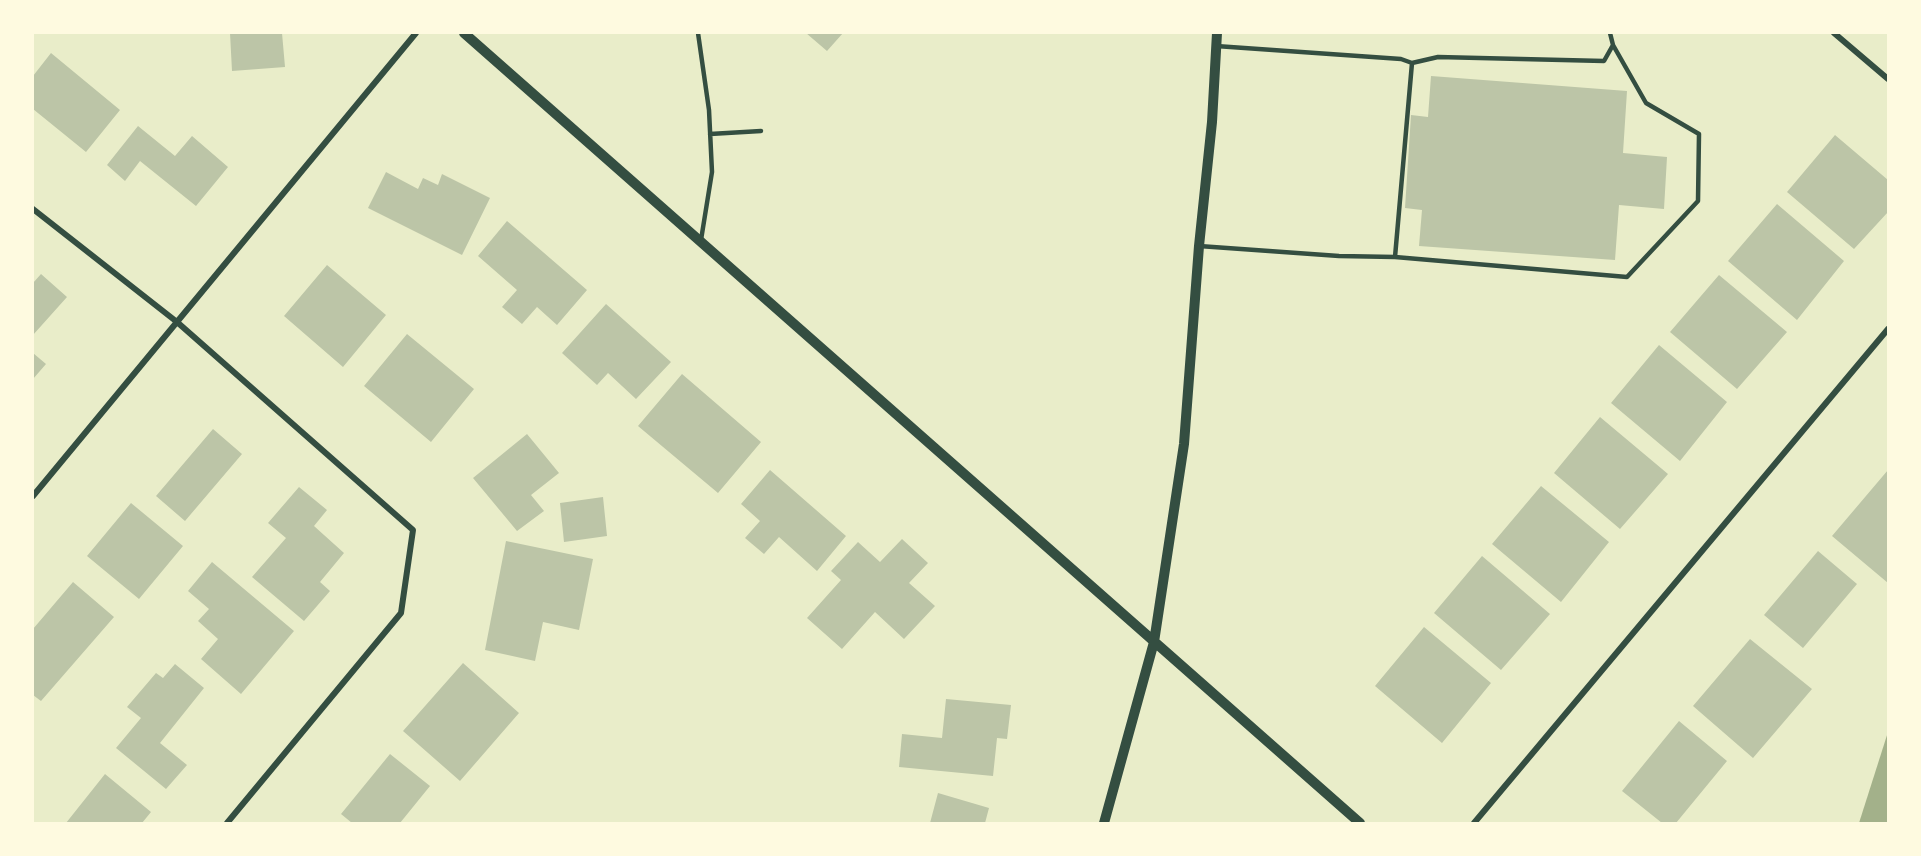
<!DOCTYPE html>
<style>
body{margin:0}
#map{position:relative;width:1921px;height:856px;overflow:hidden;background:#e9edc9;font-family:Quicksand,sans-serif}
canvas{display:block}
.frame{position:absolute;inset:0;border:34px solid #fefae0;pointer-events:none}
</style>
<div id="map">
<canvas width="1921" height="856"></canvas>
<div class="frame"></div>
</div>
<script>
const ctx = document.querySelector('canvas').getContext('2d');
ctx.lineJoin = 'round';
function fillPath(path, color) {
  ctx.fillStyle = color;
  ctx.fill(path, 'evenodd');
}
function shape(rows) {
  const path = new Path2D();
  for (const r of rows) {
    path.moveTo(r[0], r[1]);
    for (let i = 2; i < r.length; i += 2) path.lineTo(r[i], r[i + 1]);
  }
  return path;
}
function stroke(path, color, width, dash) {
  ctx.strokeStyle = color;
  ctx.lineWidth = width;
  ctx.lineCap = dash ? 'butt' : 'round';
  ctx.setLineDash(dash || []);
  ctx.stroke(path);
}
fillPath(shape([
 [1888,732,1888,823,1859,823]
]), '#a3b18a');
fillPath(shape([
 [230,33,282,33,285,67,232,71],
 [806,33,843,33,827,51],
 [51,53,120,110,86,152,33,109,33,76],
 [1431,76,1627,91,1623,153,1667,157,1664,209,1619,205,1615,260,1419,246,1422,210,1405,208,1411,115,1428,117],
 [138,126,175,156,192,136,228,167,196,206,140,161,125,181,107,165],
 [1835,135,1888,180,1888,212,1854,249,1787,192],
 [386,172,418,189,423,178,438,185,442,174,490,198,462,255,368,208],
 [1777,204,1844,261,1797,320,1728,261],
 [507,221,587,290,557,325,537,307,522,324,502,307,517,290,478,256],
 [327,265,386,315,343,367,284,316],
 [41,274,67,297,33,335,33,283],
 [1719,275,1787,332,1737,389,1670,332],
 [606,304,671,362,636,399,608,373,597,385,562,353],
 [407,334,474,389,431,442,364,386],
 [1659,345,1727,402,1680,461,1611,403],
 [33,353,46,364,33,379],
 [682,374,761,442,718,493,638,426],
 [1600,417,1668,474,1620,529,1554,473],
 [213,429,242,454,185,521,156,496],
 [527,434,559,473,531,495,544,511,517,531,473,478],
 [770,470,846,536,817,571,779,537,764,554,745,538,760,521,741,504],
 [1888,470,1888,583,1832,536],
 [1541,486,1609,542,1561,602,1492,544],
 [299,487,327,510,314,526,344,553,320,582,330,591,304,621,252,577,286,538,268,523],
 [603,497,607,536,564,542,560,503],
 [131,503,183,546,139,599,87,556],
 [902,539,928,563,909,583,935,606,904,639,875,612,842,649,807,618,841,580,831,571,858,542,880,562],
 [506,541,593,559,579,630,543,622,535,661,485,650],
 [1818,551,1857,584,1803,648,1764,615],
 [1482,556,1550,614,1501,670,1434,613],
 [212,562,294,631,241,694,201,659,218,639,198,621,209,609,188,591],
 [73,582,114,617,41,701,33,695,33,629],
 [1424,627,1491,683,1442,743,1375,686],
 [1750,639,1812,689,1753,758,1693,706],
 [463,663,519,713,460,781,403,731],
 [175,664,204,688,160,743,187,765,166,789,116,748,141,718,127,707,156,673,163,678],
 [946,699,1011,705,1007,739,997,738,993,776,899,767,902,734,942,738],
 [1679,721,1727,761,1676,823,1662,823,1622,791],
 [390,754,430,786,400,823,352,823,341,814],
 [105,774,151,812,142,823,66,823],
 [938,793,989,808,985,823,930,823]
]), '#bcc5a7');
stroke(shape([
 [698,33,709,110,712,172,701,240],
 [1412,63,1438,57,1604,61,1613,45,1610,33],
 [710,134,761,131],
 [1199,246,1339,256,1395,257,1412,63,1401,59,1216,46],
 [1395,257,1627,277,1698,201,1699,134,1646,103,1613,45]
]), '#344e41', 4.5);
stroke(shape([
 [1834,33,1888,79],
 [33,209,177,322,413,530,401,613,227,823],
 [33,496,416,33],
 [1474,823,1888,329]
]), '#344e41', 6);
stroke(shape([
 [464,33,1360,823],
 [1104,823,1154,642,1184,444,1199,246,1212,122,1217,33]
]), '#344e41', 10);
</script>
